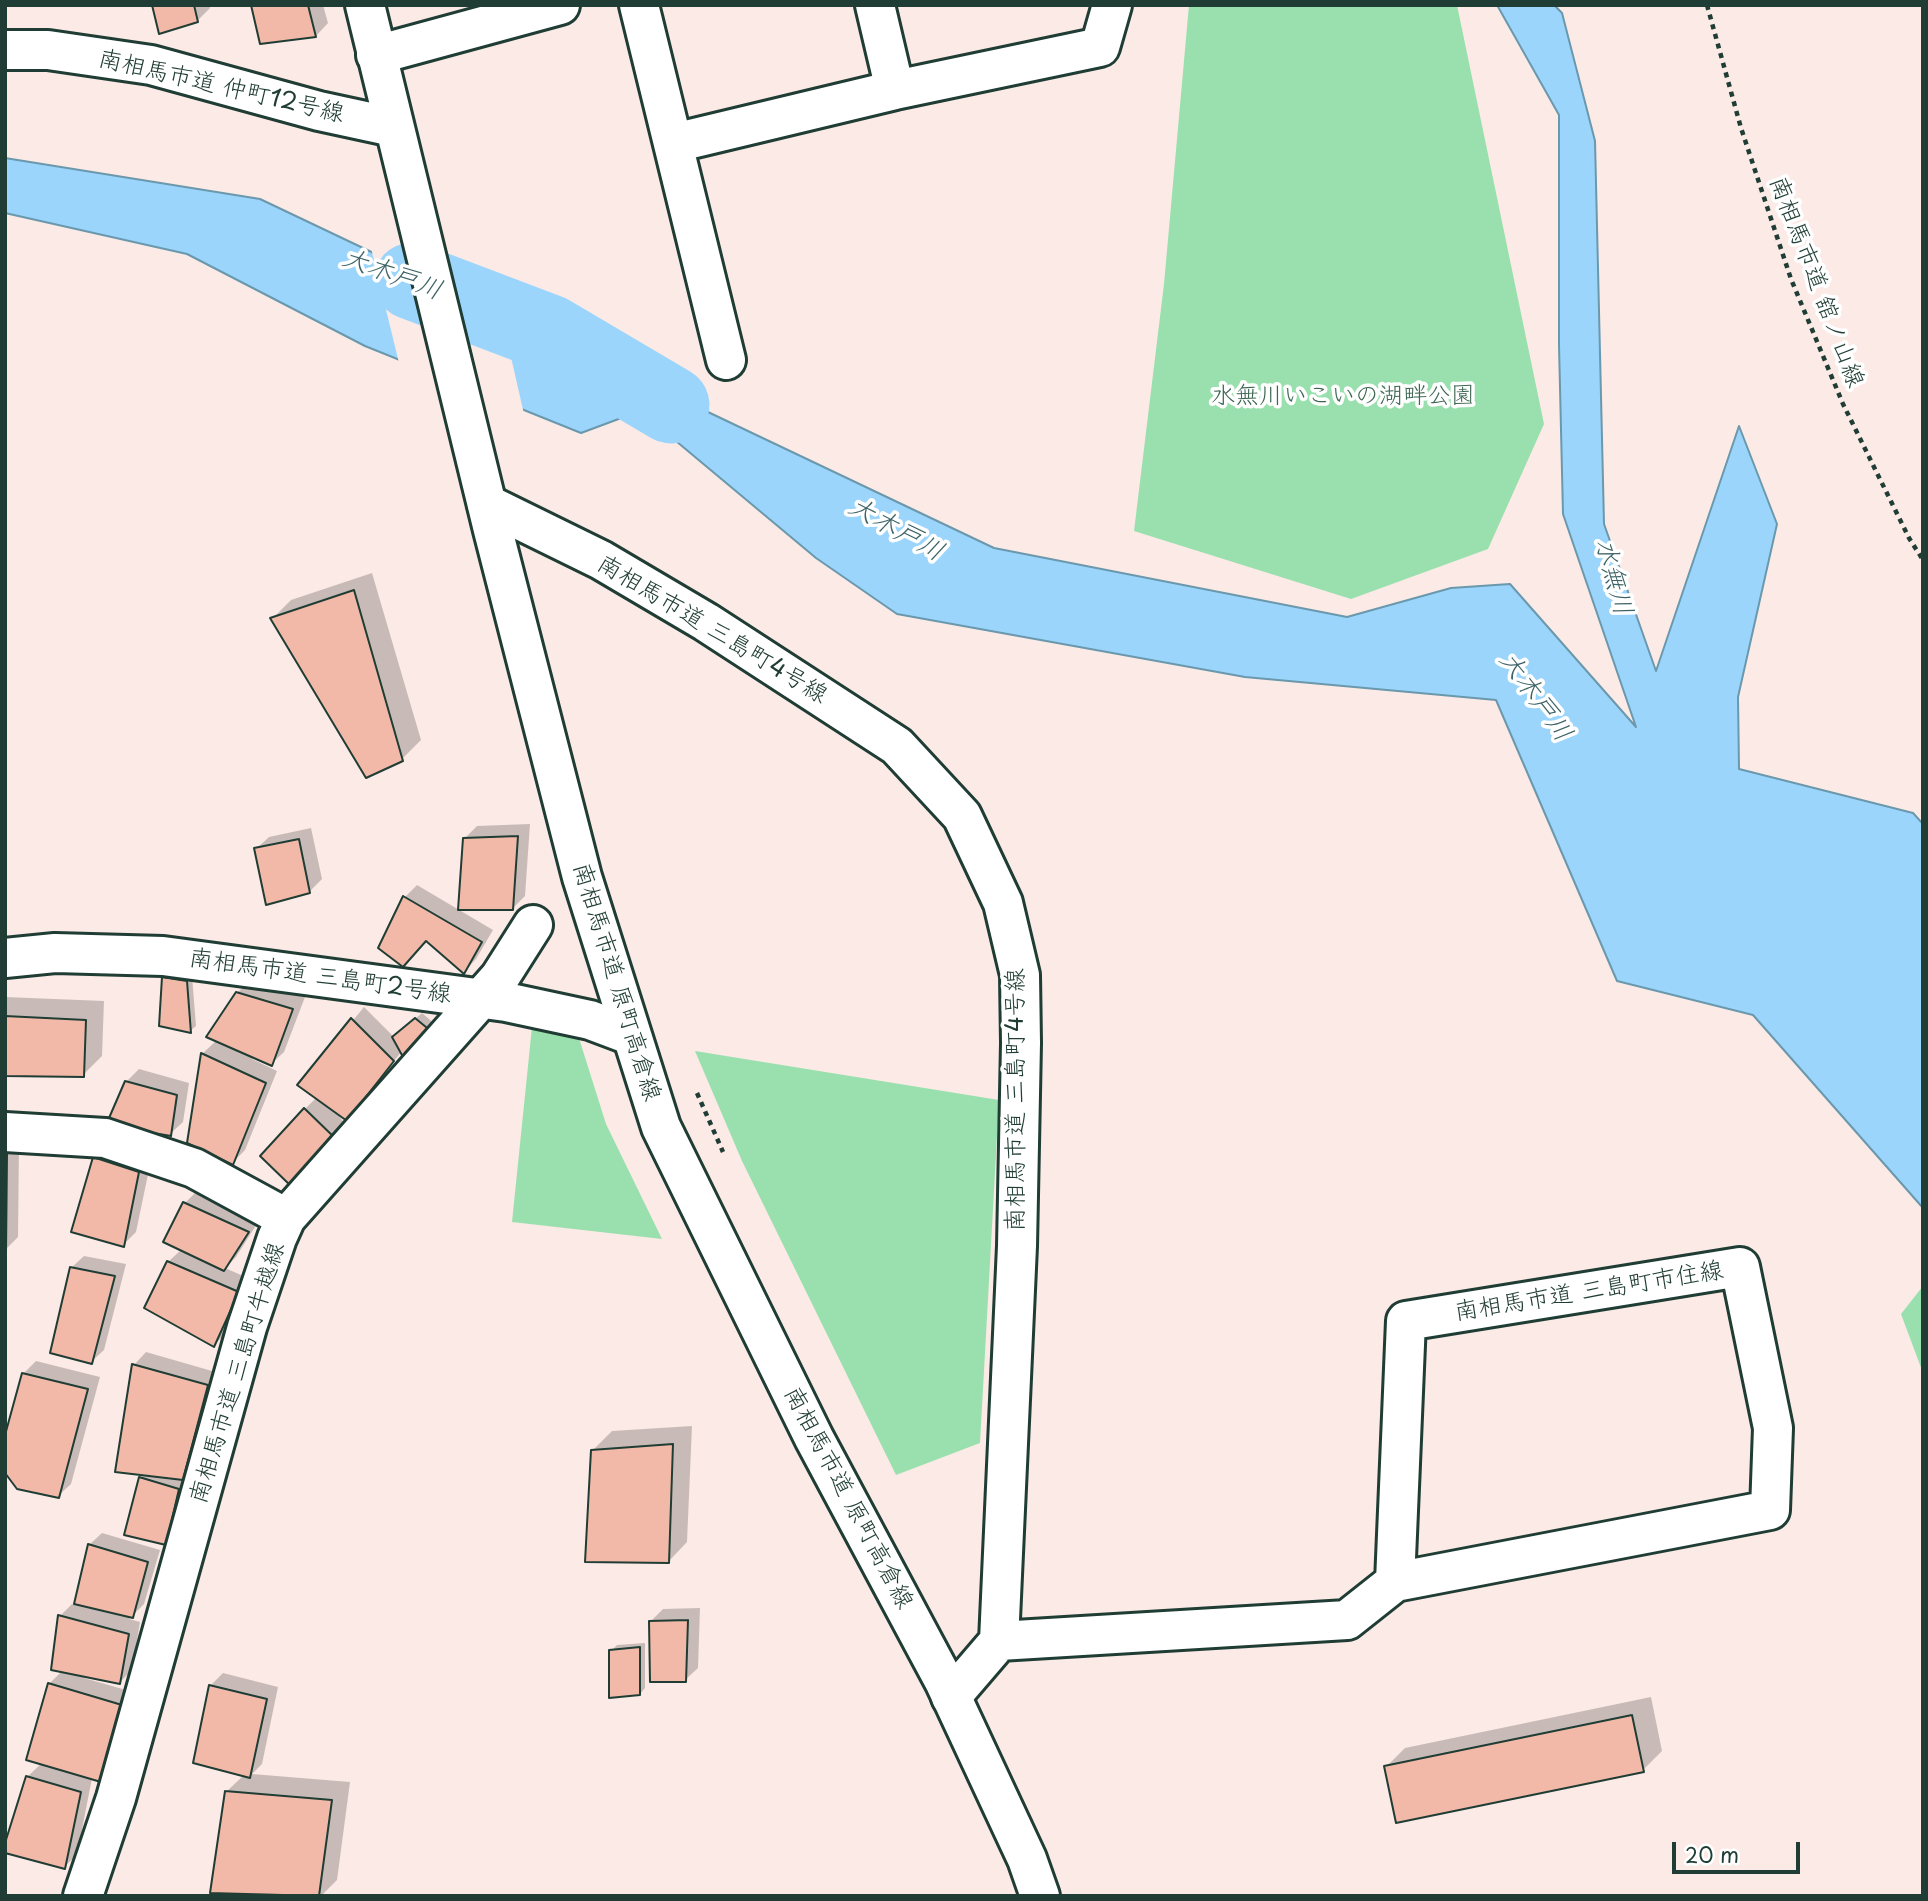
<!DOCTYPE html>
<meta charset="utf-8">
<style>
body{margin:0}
#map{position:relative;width:1928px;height:1901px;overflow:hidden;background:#fbeae5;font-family:"Playpen Sans",sans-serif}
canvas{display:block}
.frame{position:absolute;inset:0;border:7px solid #1f3d34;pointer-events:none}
.scale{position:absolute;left:1672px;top:1842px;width:128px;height:32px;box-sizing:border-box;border:4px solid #1f3d34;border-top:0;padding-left:9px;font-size:21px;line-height:24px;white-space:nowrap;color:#1f3d34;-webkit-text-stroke:5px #fff;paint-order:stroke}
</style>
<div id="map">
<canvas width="1928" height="1901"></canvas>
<div class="frame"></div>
<div class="scale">20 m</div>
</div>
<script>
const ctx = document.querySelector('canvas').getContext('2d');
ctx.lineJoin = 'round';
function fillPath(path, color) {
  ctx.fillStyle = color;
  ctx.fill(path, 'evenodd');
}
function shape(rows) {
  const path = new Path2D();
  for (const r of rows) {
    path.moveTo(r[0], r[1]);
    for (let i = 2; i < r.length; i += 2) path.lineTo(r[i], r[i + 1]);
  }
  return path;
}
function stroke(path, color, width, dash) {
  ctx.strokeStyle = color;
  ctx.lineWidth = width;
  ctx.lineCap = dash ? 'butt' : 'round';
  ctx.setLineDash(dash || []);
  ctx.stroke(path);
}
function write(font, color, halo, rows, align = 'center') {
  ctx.font = font + ' "Playpen Sans","Klee One",sans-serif';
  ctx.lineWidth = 7;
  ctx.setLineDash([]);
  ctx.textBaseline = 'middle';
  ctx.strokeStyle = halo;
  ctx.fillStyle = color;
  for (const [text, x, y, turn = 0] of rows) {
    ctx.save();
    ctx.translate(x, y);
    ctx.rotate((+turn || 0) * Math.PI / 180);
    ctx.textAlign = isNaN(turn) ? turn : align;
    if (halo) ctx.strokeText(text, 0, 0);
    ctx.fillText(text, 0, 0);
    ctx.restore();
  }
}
fillPath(shape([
 [1189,5,1457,5,1544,424,1488,549,1351,599,1134,531,1164,284],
 [532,1027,578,1035,606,1124,662,1239,512,1222],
 [695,1051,999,1100,980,1443,896,1475,742,1161],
 [1923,1286,1923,1373,1901,1314]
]), '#9ae0ae');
const water = shape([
 [1497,5,1554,5,1562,13,1595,141,1604,524,1656,671,1739,426,1777,524,1738,697,1739,769,1913,813,1923,824,1923,1208,1753,1015,1617,981,1496,700,1245,677,897,614,816,558,640,411,581,433,365,346,187,254,5,213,5,158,260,199,994,548,1347,617,1451,588,1510,584,1636,727,1563,514,1559,345,1559,115,1497,5]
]);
fillPath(water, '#9cd5fc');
stroke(water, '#6a98ac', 2);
fillPath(shape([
 [371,248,500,309,524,414,399,363]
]), '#fbeae5');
fillPath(shape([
 [153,5,209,5,210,8,197,21],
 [252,5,323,5,328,23,316,36],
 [372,573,421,740,402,759,273,618,291,600],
 [530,824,525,896,513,908,464,839,477,826],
 [311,828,322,879,309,892,256,849,269,837],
 [417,885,493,930,476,959,464,972,405,897],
 [170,972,192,976,196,1026,190,1031,164,977],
 [250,981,305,997,284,1052,271,1064,253,1056,252,1059,277,1071,245,1150,232,1163,202,1054,217,1040,237,993],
 [5,997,104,1001,102,1056,83,1075,5,1075],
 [364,1007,394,1037,422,1013,436,1025,402,1051,347,1119,332,1108,348,1127,292,1185,305,1109,317,1097,300,1085],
 [139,1069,189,1083,183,1122,170,1134,126,1082],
 [19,1143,18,1237,5,1250,5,1144],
 [107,1145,151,1160,136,1232,123,1245,95,1158],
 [197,1191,260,1219,236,1257,225,1268,250,1279,226,1333,214,1345,168,1262,182,1249,185,1203],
 [84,1256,126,1264,104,1350,91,1362,71,1268],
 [146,1352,219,1373,195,1465,185,1475,191,1477,177,1531,165,1543,141,1478,145,1474,134,1365],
 [36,1361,100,1377,71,1484,58,1496,23,1374],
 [692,1426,687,1542,669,1561,593,1450,612,1431],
 [102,1533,160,1550,144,1604,129,1619,140,1622,132,1670,119,1683,85,1675,84,1678,133,1692,92,1778,77,1855,64,1867,27,1777,42,1763,49,1684,63,1670,60,1616,72,1604,75,1605,89,1545],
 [700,1608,698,1668,685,1680,650,1622,663,1609],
 [645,1643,645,1688,640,1694,611,1651,617,1645],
 [223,1673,278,1687,262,1764,252,1774,350,1782,337,1880,321,1896,212,1892,226,1792,244,1775,210,1686],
 [1651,1697,1662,1751,1643,1770,1386,1767,1405,1748]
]), '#0003');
stroke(shape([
 [412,281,549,333,671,405]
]), '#9cd5fc', 77);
const building = shape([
 [152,5,194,5,198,22,159,34,152,5],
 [251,5,308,5,316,37,260,44,251,5],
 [354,590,403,761,366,778,270,618,354,590],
 [518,836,513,910,458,910,463,838,518,836],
 [299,839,310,893,266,905,254,848,299,839],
 [403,896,482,942,464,974,426,941,403,967,378,948,403,896],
 [162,977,187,981,191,1033,159,1026,162,977],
 [236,992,293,1009,272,1066,206,1037,236,992],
 [5,1016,86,1020,84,1077,5,1076,5,1016],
 [351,1018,394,1061,347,1121,297,1085,351,1018],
 [415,1018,432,1032,403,1057,392,1037,415,1018],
 [201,1053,266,1083,233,1165,187,1143,201,1053],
 [125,1081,177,1095,171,1136,106,1125,125,1081],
 [304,1108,337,1140,292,1187,260,1156,304,1108],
 [7,1154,6,1252,5,1252,5,1155,7,1154],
 [93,1157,139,1172,124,1247,71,1232,93,1157],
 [183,1202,249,1232,224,1271,163,1242,183,1202],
 [167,1261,239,1292,214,1347,144,1308,167,1261],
 [70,1267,115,1276,92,1364,50,1353,70,1267],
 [132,1364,208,1385,183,1480,115,1472,132,1364],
 [22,1373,88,1389,59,1498,17,1489,5,1473,5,1435,22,1373],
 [673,1444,669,1563,585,1562,591,1450,673,1444],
 [139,1477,179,1489,166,1545,124,1535,139,1477],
 [88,1544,148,1562,133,1618,74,1604,88,1544],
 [58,1615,129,1634,120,1684,51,1670,58,1615],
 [688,1620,686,1682,650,1682,649,1621,688,1620],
 [640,1647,640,1695,609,1698,609,1650,640,1647],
 [48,1683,122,1705,101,1782,26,1760,48,1683],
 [209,1685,267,1699,250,1778,193,1763,209,1685],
 [1632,1715,1644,1772,1396,1823,1384,1766,1632,1715],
 [26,1776,81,1792,65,1869,5,1853,5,1843,26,1776],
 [225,1791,332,1800,319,1896,210,1893,225,1791]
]);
fillPath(building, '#f2b9a8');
stroke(building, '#1f3d34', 2);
const street = shape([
 [639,5,726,360],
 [875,5,895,90],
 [5,50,48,50,151,65,319,111,393,127],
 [376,55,560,5],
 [674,143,895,90,1100,47,1112,5],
 [487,504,601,560,706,622,897,746,962,816,1003,903,1020,975,1021,1043,1017,1246,999,1641,951,1697],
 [5,958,55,953,163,956,506,1002,590,1020,630,1035],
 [5,1132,105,1138,194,1168,286,1218],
 [999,1641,1347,1620,1395,1582,1406,1321,1740,1267,1773,1428,1770,1510,1395,1582],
 [83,1896,116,1798,247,1327,277,1238,286,1218,500,977,533,925]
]);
const secondary = shape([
 [365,5,493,530,582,877,661,1127,814,1438,944,1681,1027,1859,1040,1896]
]);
stroke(street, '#1f3d34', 44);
stroke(secondary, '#1f3d34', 44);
stroke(shape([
 [1707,5,1741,128,1791,279,1843,404,1909,538,1923,560],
 [697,1093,723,1152]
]), '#1f3d34', 4.5, [5, 5]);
stroke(street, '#fff', 38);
stroke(secondary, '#fff', 38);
write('24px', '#1f3d34', '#fff', [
 ["南相馬市道 仲町12号線",221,87,13],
 ["南相馬市道 舘ノ山線",1816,282,69],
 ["南相馬市道 三島町4号線",712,630,31],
 ["南相馬市道 三島町2号線",320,977,8],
 ["南相馬市道 原町高倉線",616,982,73],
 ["南相馬市道 三島町4号線",1016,1100,-90],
 ["南相馬市道 三島町市住線",1589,1292,-9],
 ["南相馬市道 三島町牛越線",238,1373,-73],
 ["南相馬市道 原町高倉線",848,1498,62]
]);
write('24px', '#3e6652', '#fff', [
 ["水無川いこいの湖畔公園",1343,396]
]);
write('italic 26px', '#3e6366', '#fff', [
 ["大木戸川",392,275,20],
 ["大木戸川",896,530,29],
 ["水無川",1613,577,75],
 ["大木戸川",1535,697,54]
]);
</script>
